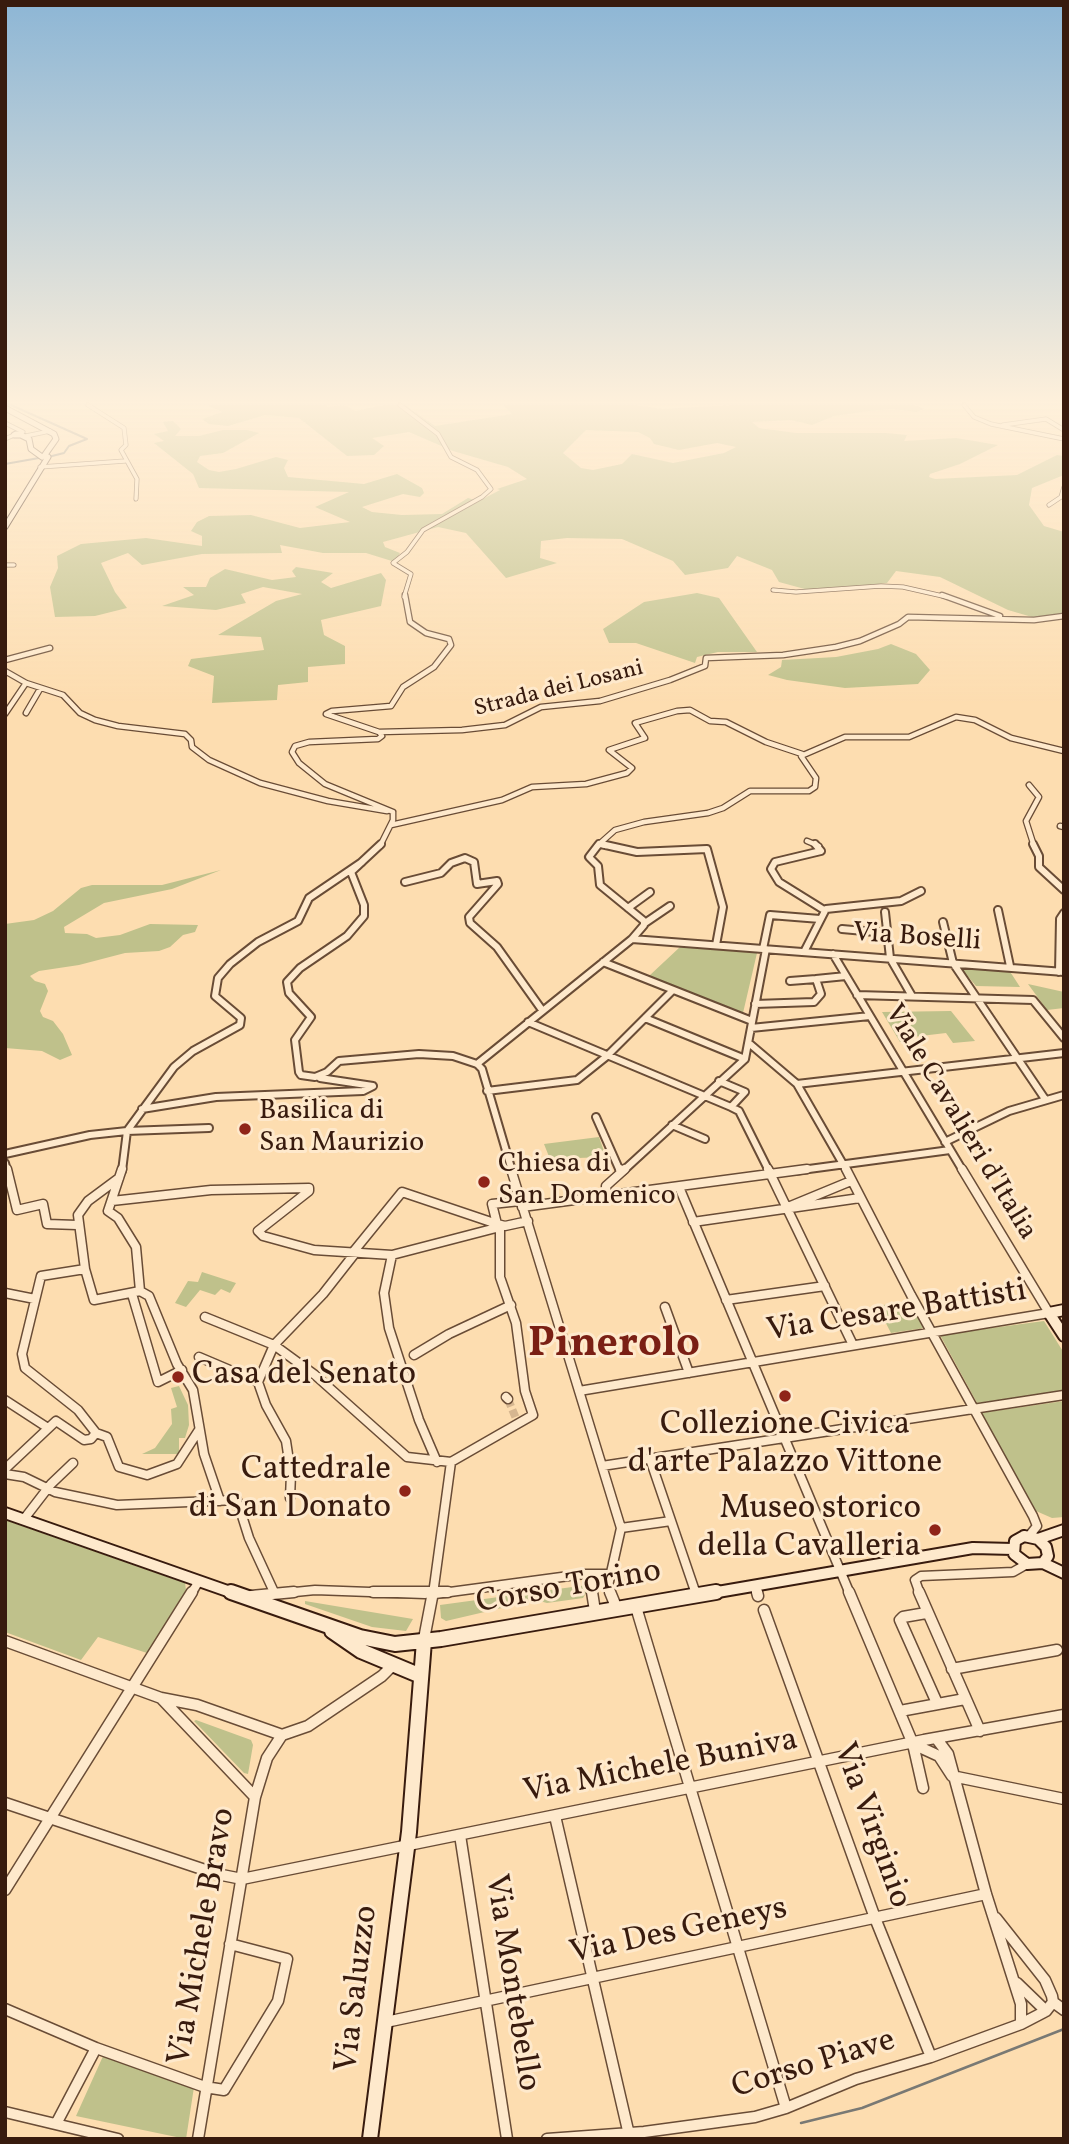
<!DOCTYPE html>
<style>
body{margin:0}
#map{position:relative;width:1069px;height:2144px;overflow:hidden;background:#fdddb0;font-family:Vollkorn,serif}
canvas{display:block}
.frame{position:absolute;inset:0;border:7px solid #381b0e;pointer-events:none}
</style>
<div id="map">
<canvas width="1069" height="2144"></canvas>
<div class="frame"></div>
</div>
<script>
const ctx = document.querySelector('canvas').getContext('2d');
ctx.lineJoin = 'round';
function fillPath(path, color) {
  ctx.fillStyle = color;
  ctx.fill(path, 'evenodd');
}
function shape(rows) {
  const path = new Path2D();
  for (const r of rows) {
    path.moveTo(r[0], r[1]);
    for (let i = 2; i < r.length; i += 2) path.lineTo(r[i], r[i + 1]);
  }
  return path;
}
function stroke(path, color, width, dash) {
  ctx.strokeStyle = color;
  ctx.lineWidth = width;
  ctx.lineCap = dash ? 'butt' : 'round';
  ctx.setLineDash(dash || []);
  ctx.stroke(path);
}
function write(font, color, halo, rows, align = 'center') {
  ctx.font = font + ' Vollkorn,serif';
  ctx.lineWidth = 6;
  ctx.setLineDash([]);
  ctx.textBaseline = 'middle';
  ctx.strokeStyle = halo;
  ctx.fillStyle = color;
  for (const [text, x, y, turn = 0] of rows) {
    ctx.save();
    ctx.translate(x, y);
    ctx.rotate((+turn || 0) * Math.PI / 180);
    ctx.textAlign = isNaN(turn) ? turn : align;
    if (halo) ctx.strokeText(text, 0, 0);
    ctx.fillText(text, 0, 0);
    ctx.restore();
  }
}
fillPath(shape([
 [207,405,328,405,327,407,344,405,355,411,384,405,405,405,435,426,512,414,503,405,636,405,662,409,732,405,915,405,924,409,917,412,891,409,869,411,834,416,812,425,791,420,752,422,759,428,796,433,886,433,907,435,904,441,956,438,998,445,960,464,930,474,929,477,935,479,1017,475,1057,455,1064,456,1064,475,1032,488,1029,505,1044,526,1064,532,1064,616,1032,617,1008,610,940,577,896,571,887,583,812,591,779,582,772,570,737,556,728,568,685,575,673,561,622,539,567,538,541,541,540,558,557,563,506,578,466,533,438,527,383,542,385,547,400,553,395,562,366,553,323,553,280,545,282,553,202,554,142,565,128,553,101,563,115,592,127,608,95,616,55,617,50,587,58,568,57,556,81,544,146,538,202,546,202,536,191,531,197,522,209,516,251,515,300,528,350,522,315,507,349,492,199,488,193,474,154,443,164,441,154,434,168,431,163,422,173,421,181,429,175,436,199,436,223,430,247,430,259,433,223,453,200,456,197,462,209,470,219,472,236,469,276,457,288,460,284,468,288,477,364,484,397,474,422,488,424,493,420,497,403,494,362,507,372,512,402,515,442,514,468,498,479,501,500,490,497,489,527,479,508,467,453,451,409,432,372,438,384,446,374,455,347,456,299,418,265,415,228,426,209,424,202,419,222,412],
 [586,430,638,432,650,438,654,444,679,450,717,443,736,447,724,453,673,463,632,454,622,464,593,470,581,468,563,453],
 [296,567,333,573,321,582,331,588,381,573,386,580,381,606,321,620,324,635,345,646,345,664,308,667,308,682,278,685,277,700,212,703,214,676,188,666,191,659,264,650,261,637,218,635,276,601,302,594,263,587,241,594,246,603,216,610,162,606,194,595,183,587,206,587,210,578,225,569,272,580,296,577,292,571],
 [697,593,719,598,757,652,718,652,697,657,695,663,636,643,609,643,603,629,644,602],
 [891,644,916,654,930,670,918,684,845,688,787,680,768,675,781,667,782,660,836,657,878,649],
 [221,870,172,889,104,903,64,927,65,933,87,934,96,938,120,935,150,924,198,925,195,932,183,935,170,947,159,951,125,953,79,965,39,971,30,976,35,981,45,984,48,991,40,1011,43,1017,53,1021,63,1034,72,1055,60,1060,42,1051,5,1048,5,924,34,920,53,911,81,888,92,885,162,885],
 [680,947,757,953,743,1013,649,976],
 [959,966,966,966,969,970,1009,970,1020,987,976,986],
 [1028,984,1064,992,1064,1008,1047,1010],
 [951,1011,975,1041,953,1043,946,1033,912,1037,914,1041,900,1042,882,1012],
 [599,1137,606,1157,550,1159,544,1144],
 [202,1272,236,1283,230,1293,221,1289,215,1295,200,1290,186,1307,175,1303,188,1281,198,1282],
 [909,1301,924,1328,891,1333,877,1306],
 [1044,1321,1064,1353,1063,1391,977,1403,940,1335],
 [179,1386,188,1405,189,1425,185,1438,179,1438,179,1454,142,1454,155,1448,172,1424,171,1409,177,1407,171,1388],
 [1064,1401,1064,1517,1052,1518,1036,1511,981,1413],
 [5,1520,185,1583,186,1590,170,1620,147,1653,98,1637,81,1660,5,1632],
 [587,1585,588,1590,583,1598,547,1603,536,1600,446,1621,441,1618,440,1605],
 [305,1601,413,1619,406,1631,372,1627,305,1604],
 [196,1720,251,1740,253,1745,248,1774,244,1773,194,1721],
 [104,2054,194,2087,186,2139,76,2116]
]), '#bfc18b');
stroke(shape([
 [11,405,87,439,69,446,64,453,52,456],
 [5,464,39,458]
]), '#797974', 2);
stroke(shape([
 [801,2123,862,2108,1064,2029]
]), '#797974', 2.5);
stroke(shape([
 [508,1399,517,1421]
]), '#d6b690', 8, [8, 3.5]);
const streetFar4 = shape([
 [88,405,124,428,126,445,121,450,137,479,136,499],
 [400,405,438,434,451,457,477,470,491,489,482,497,423,530,407,552,393,563,411,574,404,597],
 [964,405,974,417,991,424,1064,439],
 [5,423,23,432,20,434],
 [1003,425,1046,419,1064,430],
 [26,436,50,431],
 [5,439,14,435],
 [40,467,125,461],
 [1049,505,1061,497,1064,487],
 [5,565,14,565],
 [773,590,796,592,881,586,903,587,947,597]
]);
const streetFar3 = shape([
 [942,595,1000,616],
 [5,660,50,648],
 [5,671,26,683,63,695,80,713,95,720,118,726,185,734,191,740,192,747,209,760,260,783,328,801,387,811],
 [26,713,40,689],
 [5,714,26,683],
 [379,732,462,730,505,725,541,707,600,701,670,680,705,666,706,658,783,655,836,647,860,641,899,624,908,617,1034,620,1064,616],
 [1029,785,1039,797,1026,821,1034,846],
 [393,812,325,784,299,763,292,752,295,746,309,742,378,739,382,736,379,732,326,714,332,711,391,706,403,687,434,667,451,645,449,639,426,633,410,622,405,595],
 [391,825,502,800,532,787,586,784,627,773,632,768,609,750,645,738,635,723,677,711,690,710,710,721,726,722,766,742,802,754],
 [1060,826,1064,827],
 [807,841,819,846],
 [599,844,606,846],
 [380,846,393,820,393,812],
 [597,846,615,830,644,822,708,813,723,808,750,791,809,791,815,787,816,778,801,756,845,737,909,737,956,717,975,720,1011,738,1064,751]
]);
const streetFar2 = shape([
 [381,844,351,872,364,905,364,916,347,936,300,968,287,982,289,993,311,1017,295,1040,299,1072,301,1075,315,1077,327,1072,339,1061,419,1054,453,1056,477,1064],
 [601,844,637,852,707,849,723,907,716,945],
 [815,844,821,851,775,862,771,869,779,882,824,910],
 [1033,844,1039,856,1039,867,1064,890],
 [405,882,441,873,451,863,465,858,474,862,477,884,497,881,498,884,469,917,470,923,497,947,542,1010],
 [628,908,650,892],
 [998,910,1010,966],
 [885,912,890,958,912,996],
 [943,922,953,963,1045,1099],
 [645,923,670,906],
 [842,929,886,933],
 [632,939,1064,972],
 [763,949,770,915,820,919],
 [804,952,826,909,901,901,921,891],
 [833,954,963,1171],
 [603,962,752,1021],
 [1059,972,1060,919,1064,913],
 [790,981,816,979],
 [857,995,1033,1000,1064,1038],
 [755,1004,814,1002,821,994,816,979,846,976],
 [645,1018,745,1059],
 [528,1022,731,1107,745,1092,719,1081],
 [751,1028,870,1016],
 [750,1044,797,1084,847,1171],
 [477,1064,632,939,644,925,644,921,600,885,598,866,589,857,599,844],
 [477,1064,482,1069,512,1171],
 [797,1084,1064,1053],
 [487,1091,577,1080,607,1056,672,991],
 [731,1107,739,1111,769,1171],
 [142,1109,216,1097,363,1091,373,1086,320,1078],
 [596,1117,620,1171],
 [672,1125,705,1139],
 [945,1142,1009,1111,1064,1095],
 [5,1154,90,1135,127,1131,174,1067,193,1051,240,1025,241,1018,215,996,218,978,230,964,258,942,298,921,309,898,362,862],
 [5,1163,7,1171],
 [122,1171,127,1131,209,1128],
 [623,1171,745,1059,766,949],
 [794,1171,950,1150]
]);
const streetFar1 = shape([
 [7,1169,17,1210,43,1204,47,1224,77,1225],
 [122,1169,108,1211,118,1218,136,1247,140,1291,149,1296,177,1364,193,1390,204,1454,220,1501],
 [511,1169,621,1528,608,1586,611,1594],
 [620,1169,621,1172],
 [768,1169,853,1345],
 [846,1169,911,1295,1033,1516,1037,1526,1029,1536],
 [119,1178,88,1201,78,1215,85,1269,94,1300,140,1291],
 [679,1187,850,1594],
 [309,1188,309,1191,258,1231,263,1236,314,1250,392,1255,496,1228,497,1224],
 [607,1196,606,1186,625,1169],
 [112,1201,211,1190,309,1188],
 [520,1201,492,1204,497,1224,505,1226,528,1221],
 [522,1207,807,1169],
 [788,1207,851,1181],
 [693,1222,860,1198],
 [354,1251,402,1192,497,1224],
 [392,1255,384,1293,389,1328,419,1420,437,1462],
 [5,1293,35,1299],
 [132,1294,158,1382,182,1370],
 [726,1300,825,1286],
 [665,1307,689,1373],
 [205,1317,274,1345,315,1375,407,1457,451,1462],
 [414,1355,449,1334,511,1305],
 [199,1357,258,1382,266,1405,286,1441,291,1474,290,1498],
 [258,1382,274,1345,323,1294,356,1252],
 [579,1391,1049,1313,962,1169],
 [506,1397,508,1399],
 [5,1400,48,1428],
 [96,1433,107,1437,119,1467,147,1475,177,1464,199,1430],
 [650,1459,696,1594],
 [451,1462,533,1415,525,1391,516,1323,500,1277,500,1226],
 [602,1466,1064,1395],
 [5,1469,56,1421,84,1440,91,1439,96,1433,78,1410,25,1368,22,1354,41,1276,85,1269],
 [5,1474,24,1477,55,1492,117,1505,237,1500,249,1538,274,1592],
 [24,1519,51,1484,73,1463],
 [621,1528,671,1521],
 [593,1576,598,1582,608,1586],
 [754,1585,757,1594],
 [191,1594,199,1581],
 [275,1594,315,1590,425,1594],
 [433,1594,451,1462],
 [435,1594,584,1574,611,1574],
 [592,1594,593,1576],
 [920,1594,915,1580,921,1576,1013,1572,1027,1564]
]);
const street = shape([
 [373,1592,448,1592],
 [592,1592,595,1611],
 [610,1592,617,1609],
 [696,1592,697,1596],
 [757,1592,758,1596],
 [849,1592,913,1744,923,1788],
 [919,1592,980,1731],
 [251,1596,294,1592],
 [636,1607,786,2108],
 [764,1610,875,1918,931,2057],
 [926,1613,903,1617,900,1620,937,1703],
 [424,1639,433,1592],
 [5,1641,161,1698],
 [952,1669,1057,1650],
 [900,1711,965,1699],
 [282,1735,308,1726,382,1676,392,1666],
 [936,1738,948,1754,986,1894,1021,2004,1021,2024],
 [913,1744,939,1756,952,1776],
 [952,1776,1064,1799],
 [255,1797,161,1698,197,1705,282,1735],
 [5,1803,217,1874,242,1879,924,1740,1064,1715],
 [555,1816,630,2139],
 [460,1835,507,2139],
 [5,1890,192,1592],
 [1017,1983,1046,2011],
 [1053,2002,1064,2010],
 [5,2009,96,2048,205,2087,224,2090,278,2001,287,1959,230,1944],
 [386,2022,986,1894],
 [5,2112,118,2139],
 [56,2124,96,2048],
 [198,2139,255,1797,267,1758,282,1735],
 [547,2139,644,2132,755,2117,786,2108,856,2079,931,2057,1021,2024,1046,2011,1053,2002,1052,1996,1045,1980,996,1918]
]);
const secondaryFar2 = shape([
 [5,408,54,434,56,439,44,456],
 [16,434,19,434,21,435,14,435,16,434],
 [21,435,29,439,31,449,42,457],
 [5,527,48,457]
]);
const secondaryFar1 = shape([
 [1064,1310,1049,1313,1064,1336],
 [5,1513,236,1594],
 [1024,1536,1038,1539,1046,1547,1048,1556,1043,1563,1027,1564,1014,1554,1015,1541,1024,1536],
 [1038,1539,1064,1530],
 [1043,1563,1064,1573],
 [706,1594,973,1548,1013,1549]
]);
const secondary = shape([
 [231,1592,360,1637,395,1644,441,1639,716,1592],
 [332,1631,361,1651,421,1676],
 [370,2139,409,1832,424,1641]
]);
stroke(streetFar4, '#694c36', 5);
stroke(streetFar3, '#694c36', 7);
stroke(streetFar2, '#694c36', 10);
stroke(streetFar1, '#694c36', 11);
stroke(street, '#694c36', 13);
stroke(secondaryFar2, '#381b0e', 7);
stroke(secondaryFar1, '#381b0e', 14);
stroke(secondary, '#381b0e', 18);
stroke(streetFar4, '#fee9cc', 3.5);
stroke(streetFar3, '#fee9cc', 4.5);
stroke(streetFar2, '#fee9cc', 6);
stroke(streetFar1, '#fee9cc', 8);
stroke(street, '#fee9cc', 10);
stroke(secondaryFar2, '#fee9cc', 5);
stroke(secondaryFar1, '#fee9cc', 10);
stroke(secondary, '#fee9cc', 14);
const sky = ctx.createLinearGradient(0, 0, 0, 705);
sky.addColorStop(0, '#8db6d5');
sky.addColorStop(0.57, '#fef0db');
sky.addColorStop(1, '#fef0db00');
ctx.fillStyle = sky;
ctx.fillRect(0, 0, 1069, 705);
for (const [x, y, r, color] of [
 [245,1129,7,"#8f2418"],
 [484,1182,7,"#8f2418"],
 [178,1377,7,"#8f2418"],
 [785,1396,7,"#8f2418"],
 [405,1491,7,"#8f2418"],
 [935,1530,7,"#8f2418"]
]) {
  const dot = new Path2D();
  dot.arc(x, y, r, 0, 2 * Math.PI);
  ctx.fillStyle = color;
  ctx.fill(dot);
  stroke(dot, '#fee9cc', 2.5);
}
write('23px', '#381b0e', '#fee9cc', [
 ["Strada dei Losani",559,690,-14]
]);
write('28px', '#381b0e', '#fee9cc', [
 ["Via Boselli",917,939,4],
 ["Viale Cavalieri d'Italia",959,1123,59]
]);
write('28px', '#381b0e', '#fee9cc', [
 ["Basilica di",259,1113],
 ["San Maurizio",259,1145],
 ["Chiesa di",498,1166],
 ["San Domenico",498,1198]
], 'left');
write('33px', '#381b0e', '#fee9cc', [
 ["Via Cesare Battisti",897,1313,-9],
 ["Corso Torino",569,1589,-10],
 ["Via Michele Buniva",661,1768,-11],
 ["Via Virginio",870,1826,70],
 ["Via Des Geneys",679,1933,-12],
 ["Via Michele Bravo",204,1937,-80],
 ["Via Montebello",510,1983,81],
 ["Via Saluzzo",359,1989,-83],
 ["Corso Piave",814,2066,-17]
]);
write('33px', '#381b0e', '#fee9cc', [
 ["Casa del Senato",192,1377,"left"],
 ["Collezione Civica",785,1427,"center"],
 ["d'arte Palazzo Vittone",785,1465,"center"],
 ["Cattedrale",391,1472],
 ["di San Donato",391,1510],
 ["Museo storico",921,1511],
 ["della Cavalleria",921,1549]
], 'right');
write('bold 42px', '#7a1f14', '#fee9cc', [
 ["Pinerolo",614,1347]
]);
</script>
